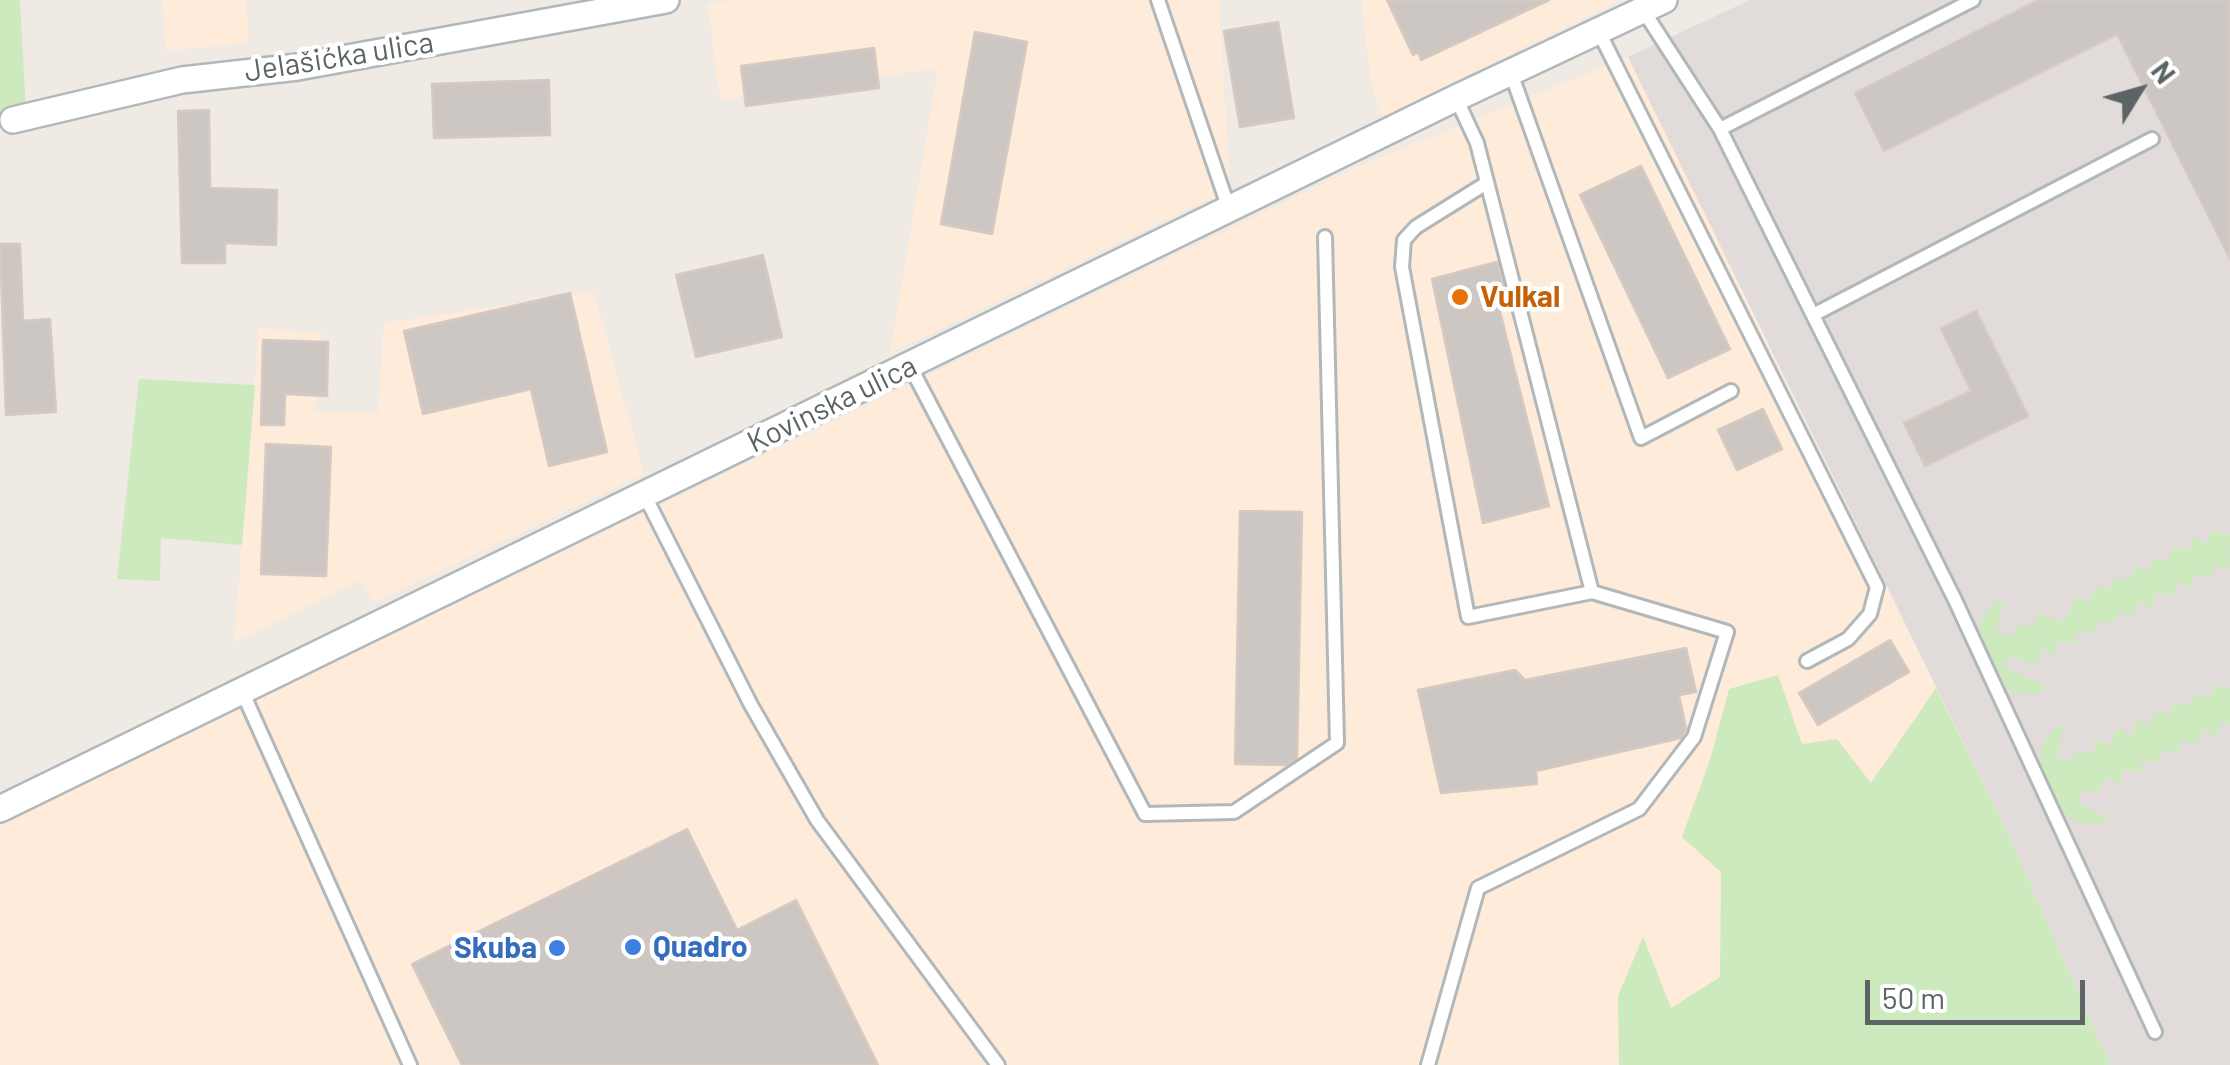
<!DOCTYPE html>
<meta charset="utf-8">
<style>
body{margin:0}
#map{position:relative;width:2230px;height:1065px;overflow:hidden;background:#f0eae4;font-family:Barlow,sans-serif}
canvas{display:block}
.north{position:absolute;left:2090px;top:40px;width:100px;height:100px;-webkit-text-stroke:8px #fff;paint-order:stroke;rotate:53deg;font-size:28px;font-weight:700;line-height:40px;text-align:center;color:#5c6466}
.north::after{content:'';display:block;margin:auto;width:35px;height:45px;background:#5c6466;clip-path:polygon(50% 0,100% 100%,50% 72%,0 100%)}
.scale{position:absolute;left:1865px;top:980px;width:220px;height:45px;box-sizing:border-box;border:5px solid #5c6466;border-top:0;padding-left:12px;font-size:30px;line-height:35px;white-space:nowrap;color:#5c6466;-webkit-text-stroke:8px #fff;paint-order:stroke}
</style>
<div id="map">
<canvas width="2230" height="1065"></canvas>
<div class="north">N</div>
<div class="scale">50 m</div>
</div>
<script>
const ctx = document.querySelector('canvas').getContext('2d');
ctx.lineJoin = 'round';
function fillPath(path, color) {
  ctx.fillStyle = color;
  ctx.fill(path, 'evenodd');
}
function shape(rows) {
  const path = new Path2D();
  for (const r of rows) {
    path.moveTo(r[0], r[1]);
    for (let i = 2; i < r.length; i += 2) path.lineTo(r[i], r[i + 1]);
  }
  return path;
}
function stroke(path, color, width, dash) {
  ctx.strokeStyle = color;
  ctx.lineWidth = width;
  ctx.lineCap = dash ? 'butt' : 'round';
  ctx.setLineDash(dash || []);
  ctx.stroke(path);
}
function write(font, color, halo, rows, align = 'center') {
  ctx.font = font + ' Barlow,sans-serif';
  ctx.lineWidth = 9;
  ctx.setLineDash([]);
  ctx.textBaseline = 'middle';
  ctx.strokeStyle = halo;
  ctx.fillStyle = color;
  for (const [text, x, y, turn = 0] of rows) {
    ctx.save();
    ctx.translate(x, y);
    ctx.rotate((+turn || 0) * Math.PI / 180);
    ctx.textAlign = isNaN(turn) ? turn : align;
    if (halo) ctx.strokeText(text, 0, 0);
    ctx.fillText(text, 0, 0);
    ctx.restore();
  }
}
fillPath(shape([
 [162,0,246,0,249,43,166,51],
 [731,0,1219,0,1230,189,890,353,938,68,720,100,708,4],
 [1361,0,1621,0,1382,117,1371,83],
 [1628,57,2010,838,1795,1065,0,1065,0,825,1355,168],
 [594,292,644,474,373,603,361,580,234,643,259,328,322,333,316,411,378,413,384,323]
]), '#ffebda');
fillPath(shape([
 [1750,0,2230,0,2230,1065,2110,1065,2010,838,1628,57]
]), '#e1dcd9');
fillPath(shape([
 [0,0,20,0,26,113,0,115],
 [139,379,255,385,242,545,161,538,160,581,117,579],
 [2212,529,2230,535,2229,570,2215,564,2210,579,2195,573,2191,588,2176,582,2172,597,2157,592,2151,607,2137,602,2132,617,2119,611,2114,622,2098,621,2092,634,2079,630,2074,645,2060,640,2054,654,2041,649,2035,665,2009,655,2005,667,2043,685,2045,690,2042,693,2014,693,1998,681,1978,636,1982,618,1992,606,2000,600,2004,604,1996,631,2013,637,2018,625,2033,628,2037,614,2064,622,2077,597,2091,600,2096,586,2110,590,2116,577,2129,581,2134,566,2149,572,2153,557,2168,562,2173,548,2187,551,2193,538,2207,543],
 [1778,675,1802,744,1837,739,1871,783,1936,688,2010,838,2110,1065,1619,1065,1618,996,1643,937,1671,1008,1720,977,1721,872,1682,837,1710,760,1729,689],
 [2214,684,2228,690,2230,685,2230,724,2222,722,2216,736,2202,731,2197,744,2183,739,2178,754,2162,749,2158,764,2143,759,2139,774,2125,769,2120,783,2104,777,2098,793,2081,789,2079,804,2108,818,2105,823,2078,823,2060,810,2039,766,2043,743,2056,727,2060,724,2063,727,2057,758,2072,762,2076,751,2092,754,2097,740,2112,745,2117,728,2133,736,2136,720,2151,724,2156,712,2170,714,2175,701,2190,706,2195,693,2210,698]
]), '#cceabe');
const building = shape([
 [1387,0,1549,0,1421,60,1418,52,1413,55,1387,0],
 [2039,0,2230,0,2230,259,2117,34,1884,151,1855,93,2039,0],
 [1278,22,1294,118,1240,127,1224,31,1278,22],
 [975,32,1027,42,992,234,941,224,975,32],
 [874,48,879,88,746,106,741,66,874,48],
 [549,80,550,135,434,138,432,84,549,80],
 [209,110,210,188,277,190,276,245,225,243,225,263,182,263,178,111,209,110],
 [1641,166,1730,349,1668,378,1580,195,1641,166],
 [0,244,20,244,23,321,50,319,56,412,6,415,0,244],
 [763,255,782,337,696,357,676,275,763,255],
 [1497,262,1508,305,1499,308,1549,506,1483,523,1432,279,1497,262],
 [570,293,607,452,549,466,531,389,423,414,404,331,570,293],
 [1976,311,2028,416,1925,466,1904,423,1971,391,1941,328,1976,311],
 [263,340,328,342,327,396,285,394,284,425,261,425,263,340],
 [1763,409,1782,449,1737,470,1718,430,1763,409],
 [266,444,331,447,326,576,261,574,266,444],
 [1240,511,1302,512,1297,758,1286,765,1235,764,1240,511],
 [1890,640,1909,672,1818,725,1799,693,1890,640],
 [1686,648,1696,692,1679,695,1686,729,1681,738,1536,771,1537,784,1441,793,1418,690,1515,670,1525,680,1686,648],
 [687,829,737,930,796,900,878,1065,462,1065,412,964,687,829]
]);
fillPath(building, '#cdc7c3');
stroke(building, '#d6c9c2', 2.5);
const service = shape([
 [1158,0,1229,209],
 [1973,0,1720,129,1955,600,2155,1032],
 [1643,10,1720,129],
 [1599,32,1877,587,1870,614,1848,639,1807,661],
 [1511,73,1641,438,1731,391],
 [1456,98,1477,143,1592,592,1468,617,1402,267,1404,240,1416,227,1485,184],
 [1813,315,2152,139],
 [910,366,1145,814,1234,812,1337,743,1325,237],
 [645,496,751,705,817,820,998,1065],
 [242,691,410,1065],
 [1428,1065,1478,888,1639,809,1694,737,1727,632,1592,592]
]);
const minor = shape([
 [13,120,182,80,298,67,666,0],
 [0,809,1456,98,1664,0]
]);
stroke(service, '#b2b8ba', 18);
stroke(minor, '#b2b8ba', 30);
stroke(service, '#fff', 12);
stroke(minor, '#fff', 25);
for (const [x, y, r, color] of [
 [1460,297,10,"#e8710a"],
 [633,947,10,"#3f7fe0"],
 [557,948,10,"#3f7fe0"]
]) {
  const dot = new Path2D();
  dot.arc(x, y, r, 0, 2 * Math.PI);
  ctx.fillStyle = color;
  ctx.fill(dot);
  stroke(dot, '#fff', 4);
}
write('30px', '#5c6466', '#fff', [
 ["Jelašićka ulica",339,57,-9],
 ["Kovinska ulica",832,404,-26]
]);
write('bold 30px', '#c56008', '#fff', [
 ["Vulkal",1480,297]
], 'left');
write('bold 30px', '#366cbe', '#fff', [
 ["Quadro",653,947],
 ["Skuba",537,948,"right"]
], 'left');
</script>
